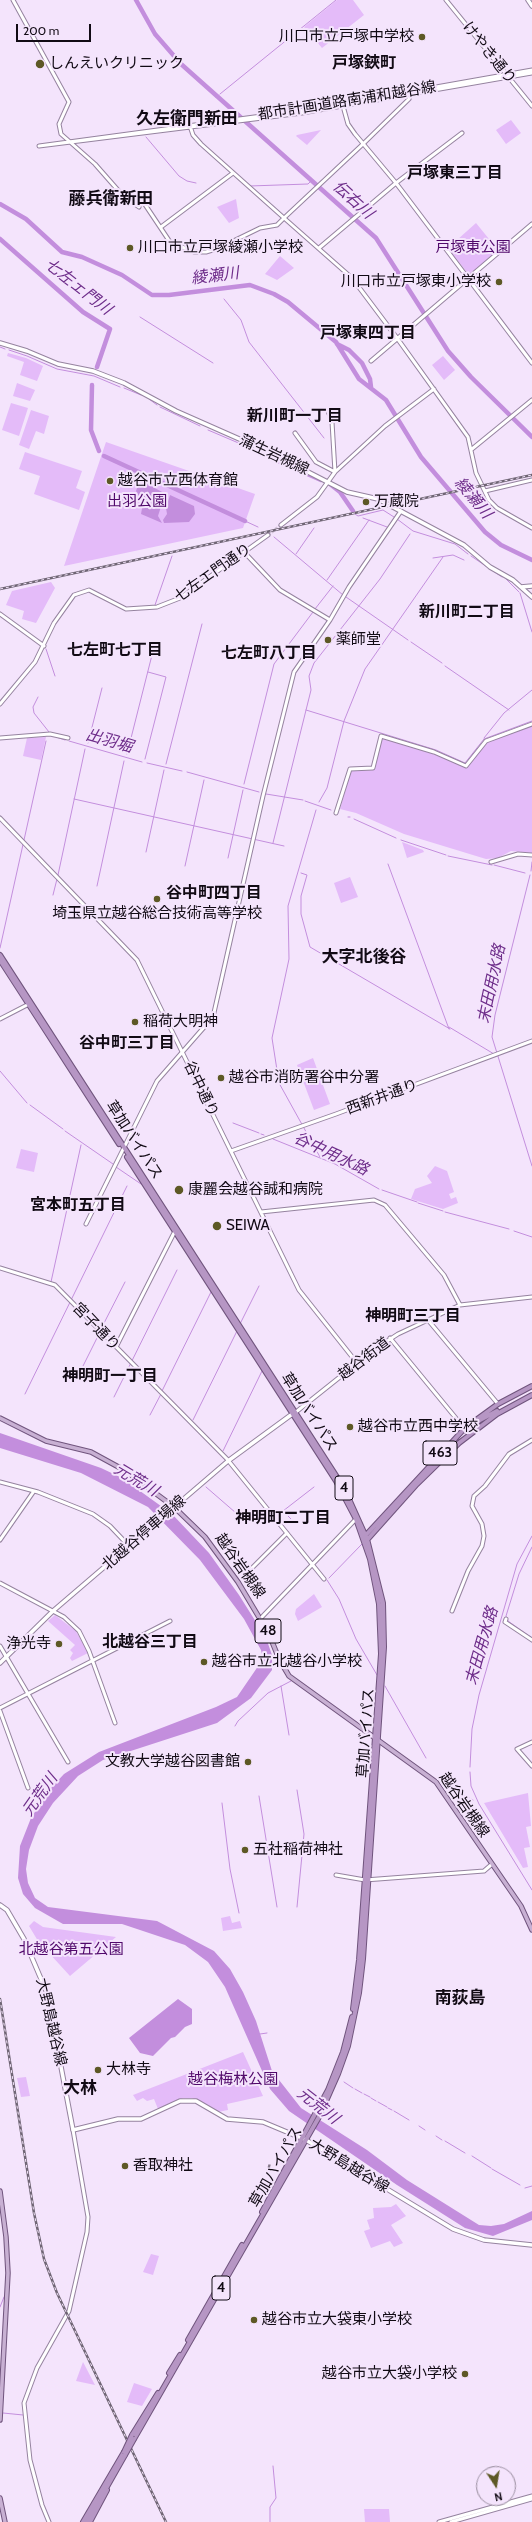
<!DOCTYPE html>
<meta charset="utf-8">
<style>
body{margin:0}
#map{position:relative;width:532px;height:2522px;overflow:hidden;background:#f4e4fc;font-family:Cabin,sans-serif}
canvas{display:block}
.north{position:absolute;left:476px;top:2466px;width:40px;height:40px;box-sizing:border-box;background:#f4e4fc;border:1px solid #998d9f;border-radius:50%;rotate:168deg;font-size:11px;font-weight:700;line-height:16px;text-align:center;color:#110a14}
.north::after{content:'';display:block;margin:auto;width:14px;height:18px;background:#5d5825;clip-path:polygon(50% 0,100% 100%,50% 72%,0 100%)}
.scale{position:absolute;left:16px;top:24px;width:75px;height:18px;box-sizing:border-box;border:2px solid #110a14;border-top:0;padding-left:5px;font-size:12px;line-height:14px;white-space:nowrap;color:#110a14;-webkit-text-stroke:3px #f4e4fc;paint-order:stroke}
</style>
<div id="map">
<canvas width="532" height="2522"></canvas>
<div class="north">N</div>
<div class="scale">200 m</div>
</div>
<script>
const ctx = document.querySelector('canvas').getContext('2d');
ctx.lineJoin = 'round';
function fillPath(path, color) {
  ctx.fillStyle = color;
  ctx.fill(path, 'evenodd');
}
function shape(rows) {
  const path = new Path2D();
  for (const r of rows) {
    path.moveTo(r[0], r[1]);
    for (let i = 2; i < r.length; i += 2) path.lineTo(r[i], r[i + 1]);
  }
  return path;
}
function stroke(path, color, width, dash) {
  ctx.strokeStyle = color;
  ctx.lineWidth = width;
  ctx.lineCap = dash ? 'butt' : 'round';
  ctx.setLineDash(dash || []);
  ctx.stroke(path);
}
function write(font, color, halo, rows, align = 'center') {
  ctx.font = font + ' Cabin,"Noto Sans JP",sans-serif';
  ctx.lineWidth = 4;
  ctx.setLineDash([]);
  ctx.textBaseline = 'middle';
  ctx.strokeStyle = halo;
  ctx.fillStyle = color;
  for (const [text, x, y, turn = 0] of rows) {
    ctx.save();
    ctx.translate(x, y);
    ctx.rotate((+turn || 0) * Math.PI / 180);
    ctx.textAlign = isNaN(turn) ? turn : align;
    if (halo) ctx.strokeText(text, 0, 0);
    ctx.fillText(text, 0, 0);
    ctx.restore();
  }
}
fillPath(shape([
 [337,0,353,0,364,15,322,48,304,27],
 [511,120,521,133,506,144,496,130],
 [321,130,307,145,296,136,297,135],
 [236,199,239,218,229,223,217,207],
 [476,223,498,250,469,275,448,248],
 [280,256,294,268,277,280,265,274],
 [8,353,26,358,43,366,37,381,20,375,24,362,7,356],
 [443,356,455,370,444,380,432,365],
 [17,383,35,390,30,401,13,396],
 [11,403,28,408,19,436,2,430],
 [31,410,49,416,44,434,36,431,29,449,19,445],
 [106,442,255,494,243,528,64,566],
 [25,452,82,471,76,488,85,492,79,510,34,494,40,476,19,469],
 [51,582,55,588,36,623,22,619,24,611,6,605,12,591],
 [532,726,532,853,511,851,498,858,486,859,404,834,356,813,340,809,351,771,375,770,381,740,384,738,436,755,466,768,488,742],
 [46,737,41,760,23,756,27,738],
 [402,842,423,850,424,852,407,858],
 [350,877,358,897,341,903,334,883],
 [313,1058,330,1104,314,1110,297,1065],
 [21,1149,38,1153,34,1172,16,1168],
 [435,1166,447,1171,454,1192,449,1194,451,1199,456,1197,458,1203,443,1209,411,1199,415,1189,432,1183,427,1176],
 [314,1594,322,1607,298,1621,295,1614,296,1609],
 [55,1615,76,1631,88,1653,72,1661,70,1658,73,1653,70,1650,75,1645,48,1621],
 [528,1793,531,1826,526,1827,530,1847,524,1848,528,1867,523,1868,484,1803],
 [230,1916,232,1923,240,1921,242,1928,223,1931,221,1918],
 [34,1921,43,1927,116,1937,70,1976,38,1941,29,1926],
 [243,2052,263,2096,227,2104,228,2110,218,2112,192,2098,183,2098,158,2109,154,2099,147,2101,143,2098,137,2101,133,2095],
 [26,2077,30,2096,21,2097,17,2078],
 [396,2204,406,2216,391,2225,403,2243,394,2247,390,2241,371,2248,364,2231,370,2229,367,2220,374,2218,373,2208,391,2207],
 [151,2254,159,2256,153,2275,143,2272],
 [83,2362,95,2385,76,2381],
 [134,2383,152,2389,142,2406,127,2402],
 [364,2509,389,2509,390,2522,365,2522]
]), '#e4bbf9');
fillPath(shape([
 [143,482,168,495,164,497,158,516,162,523,141,514,143,503,136,491,138,485],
 [170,495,194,506,195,514,189,522,164,523,163,520,167,514,166,508],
 [0,1433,101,1468,122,1478,172,1514,209,1553,239,1595,266,1638,272,1655,272,1670,251,1698,217,1723,103,1760,78,1776,53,1803,38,1826,29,1850,26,1869,28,1883,35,1898,48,1907,157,1921,214,1951,230,1969,243,1992,256,2021,272,2071,301,2108,367,2150,407,2180,479,2225,491,2226,504,2224,532,2211,532,2220,493,2236,465,2228,397,2185,289,2111,270,2089,225,1987,208,1962,185,1945,122,1924,63,1924,35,1908,23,1894,18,1878,20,1846,31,1818,50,1789,64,1774,99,1752,216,1707,237,1697,263,1659,261,1650,244,1619,200,1560,148,1507,81,1473,0,1448],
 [178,1999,192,2009,192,2024,185,2027,175,2037,171,2038,153,2056,140,2053,129,2038]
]), '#c38edd');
stroke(shape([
 [220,94,336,0],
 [216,97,217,96],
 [146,137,179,176,187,181,196,183],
 [250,186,308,184,312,180],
 [224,299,241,320,249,342,324,438],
 [140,317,213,363],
 [0,347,5,349],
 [9,350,27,356,57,369,94,376,120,387],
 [124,388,141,395],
 [149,399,157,405],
 [160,407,200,426],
 [208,430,269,456],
 [271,457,278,461],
 [355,514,358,516,383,510,394,517],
 [363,518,387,527],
 [397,519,413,531,455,544,468,554],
 [245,521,258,527],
 [274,537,343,595],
 [296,554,314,528],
 [471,556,502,577],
 [433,558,453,555,464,560],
 [505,578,519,592],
 [327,580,369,520],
 [520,593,532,632],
 [346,597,408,640],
 [155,605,172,556],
 [315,609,333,586],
 [411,642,442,663],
 [46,649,55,676],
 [445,666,509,710],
 [38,697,33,707,34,713,49,732],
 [306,710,436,750,465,763,484,739,532,721],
 [56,737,65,740],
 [484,738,504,713,532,690],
 [69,741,142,762],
 [88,743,102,688],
 [127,754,153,651,158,645],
 [145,759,166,677,148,672],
 [147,763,182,771],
 [166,764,202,624],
 [187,772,259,792],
 [244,784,274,664,313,612],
 [266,794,303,800],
 [74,799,284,846],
 [305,801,331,810],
 [319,802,327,788,344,721,365,669,443,557],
 [316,810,288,906,289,959,272,1038,279,1083,320,1157],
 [348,817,350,817],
 [354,819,396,838],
 [401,840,446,855],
 [273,843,311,690,309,676,314,663,380,579,410,534],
 [146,852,164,770],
 [448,856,492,865],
 [228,858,243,790],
 [388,864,449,1029],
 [494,865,525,873],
 [185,866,204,780],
 [531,871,532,862],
 [301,873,307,875,301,896,301,914,310,947,450,1029],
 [58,875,85,749],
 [530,875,495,1015,492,1037,532,1166],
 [97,886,124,761],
 [53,895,57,879],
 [0,948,46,741],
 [449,1027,494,1054],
 [0,1071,27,1103],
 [30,1105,63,1129],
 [233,1123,259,1133],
 [65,1131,113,1164],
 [261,1134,264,1135],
 [273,1139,335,1164,379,1189],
 [116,1167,141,1184],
 [382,1190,417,1202],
 [418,1203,443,1211],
 [445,1212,509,1229],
 [514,1231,532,1237],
 [51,1282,81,1145],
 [240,1324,259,1286],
 [101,1329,125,1282],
 [77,1378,100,1332],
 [162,1391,211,1292],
 [25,1394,127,1186],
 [114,1397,177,1270],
 [150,1415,161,1394],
 [193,1420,237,1331],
 [223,1451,262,1371],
 [206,1487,236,1513],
 [294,1522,283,1511,314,1487],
 [532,1547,519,1574,506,1616,508,1621,532,1638],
 [329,1578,362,1544],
 [327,1580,339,1599,356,1639,377,1675],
 [281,1686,289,1735],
 [385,1686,426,1758],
 [235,1726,238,1721,268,1693,291,1681],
 [470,1767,472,1729,479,1695,517,1564,532,1536],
 [470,1772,471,1786,479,1804,532,1890],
 [441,1783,473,1800],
 [259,1796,277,1907],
 [222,1803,230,1869,239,1913],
 [297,1907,304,1834,297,1790],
 [260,2034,267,2033],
 [344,2082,353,2088],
 [355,2089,362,2093],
 [364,2094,370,2097],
 [371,2098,376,2101],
 [378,2102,387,2107],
 [388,2108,392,2110],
 [394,2111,409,2120],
 [419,2126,425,2130],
 [436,2136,442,2140],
 [445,2141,465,2153],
 [472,2156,491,2168],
 [492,2169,520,2185],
 [525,2188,532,2186],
 [0,2307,4,2297],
 [3,2413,23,2415],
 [270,2522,270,2507,276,2498,273,2466]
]), '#c38edd', 1);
stroke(shape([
 [136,0,155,34,181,64,376,238,448,351,471,377,532,437],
 [0,204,26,219,62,252,82,257,122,275,152,295,169,295,250,285,274,294,288,302,336,342,359,379,386,400,421,457,485,532,501,545,532,560],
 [0,239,83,312,110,329,97,367],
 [337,344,349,350,362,363,370,379,371,387],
 [92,385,91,430,99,451],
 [104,456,245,521],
 [278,461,321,480],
 [330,484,340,492,353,511]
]), '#c38edd', 4.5);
stroke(shape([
 [268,535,281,525]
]), '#d2c3d9', 3, [3, 1.5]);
const tertiary = shape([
 [13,0,69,102,59,124,61,134,95,164,124,197,139,207],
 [446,0,532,106],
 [532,70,306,110,39,146,302,113,532,73],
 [411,94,409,99,363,144,284,218,352,278,397,338,468,437,476,473,489,500,497,508,532,528],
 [343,106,348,124,355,134,396,183,532,363],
 [142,200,170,242,194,252,206,252,219,248,260,228,277,225,284,218,201,144,193,135,190,126],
 [161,227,233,173],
 [319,248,396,183,462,133],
 [371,361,532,224],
 [295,433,316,462,335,472,332,422,328,411],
 [472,449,532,400],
 [485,491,532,480],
 [281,525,317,497,335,472,385,426,434,389],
 [244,552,280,590,330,620],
 [0,614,44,646],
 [0,704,35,662,54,623,74,595,89,590,126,609,157,607,180,598,268,535],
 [0,738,50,734,68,738],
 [336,813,350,769,373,768,381,736,434,752,466,766,486,741,532,724],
 [0,818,137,960,299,1290,357,1363],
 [491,862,518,854,532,855],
 [0,1019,29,1004],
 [231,1151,336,1114,532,1041],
 [261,1212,374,1200,385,1205,444,1275,460,1305],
 [86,1224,157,1081,213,1017,263,796,294,672,330,620,349,587,401,511],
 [0,1268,55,1285,227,1459,324,1579],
 [428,1320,498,1404],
 [390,1338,469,1434],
 [116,1347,175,1231],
 [296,1412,375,1349,398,1334,460,1305,532,1297],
 [0,1482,38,1492,93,1514,110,1526,129,1546],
 [0,1540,34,1491],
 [243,1577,287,1533],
 [0,1583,64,1617,79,1631,89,1651,115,1723],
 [452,1611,468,1571,482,1546,484,1536,482,1524,472,1506,474,1496,485,1486,509,1454,532,1440],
 [260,1619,356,1519],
 [506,1619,505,1622,532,1640],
 [0,1646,68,1762],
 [0,1708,170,1621],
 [0,1711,28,1788],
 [532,1742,517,1749,532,1766],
 [336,1875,365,1880,484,1871,491,1865],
 [49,2522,42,2505,30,2460,24,2403,37,2368,69,2311,87,2232,88,2217,73,2130],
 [439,2522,532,2496],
 [451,2522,532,2499]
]);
const secondary = shape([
 [528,0,532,6],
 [0,343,27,351,58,364,93,371,124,383,176,411,271,453,347,492,378,499,464,545,490,567,513,580,532,597],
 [521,587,532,586],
 [0,1663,53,1611,228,1461,295,1412],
 [0,1905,7,1910,24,1939,47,1993,73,2130,118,2119,141,2119,180,2101,196,2101,227,2119,263,2122,306,2140,453,2229,484,2240,532,2245]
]);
const primary = shape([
 [0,1418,46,1441,91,1452,124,1470,174,1507,205,1537,238,1582,269,1634,279,1659,289,1676,436,1782,521,1906,532,1930],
 [0,2191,6,2237,8,2273,0,2420],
 [0,2498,5,2522]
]);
const trunk = shape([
 [0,955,344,1488,367,1539,383,1603,384,1647,363,1959,359,1993,348,2046,338,2074,319,2117,134,2439],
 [0,960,119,1144],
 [127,1157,336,1481,356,1519,370,1559,379,1604,381,1654,359,1960,353,2009],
 [466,1431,480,1420,497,1411],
 [365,1536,465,1428,498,1404,532,1386],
 [367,1540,417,1484,459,1443,497,1414,532,1395],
 [262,2212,328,2090,343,2052,352,2017],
 [188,2340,242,2245],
 [169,2373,180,2355],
 [132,2435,158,2393],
 [83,2522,124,2452],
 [87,2522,125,2455],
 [90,2522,107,2490]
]);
stroke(tertiary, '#95839f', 5);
stroke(secondary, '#95839f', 5.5);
stroke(primary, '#70547d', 5.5);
stroke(trunk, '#70547d', 6);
stroke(tertiary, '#fff', 3);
stroke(secondary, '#fff', 3.5);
stroke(primary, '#c8b0d3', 3.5);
stroke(trunk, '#b696c4', 4);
const rail = shape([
 [0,589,532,475],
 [0,1999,34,2213,44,2259,57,2293,166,2522]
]);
stroke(rail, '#6f6574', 2.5);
stroke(rail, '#f4e4fc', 1, [3]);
const trunkBridge = shape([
 [124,2452,132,2435],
 [125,2455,134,2439]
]);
stroke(trunkBridge, '#70547d', 6, []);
stroke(trunkBridge, '#b696c4', 4);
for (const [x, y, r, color] of [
 [422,37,4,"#5d5825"],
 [40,64,5,"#5d5825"],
 [130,248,4,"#5d5825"],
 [499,282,4,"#5d5825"],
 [110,481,4,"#5d5825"],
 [366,502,4,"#5d5825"],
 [328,640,4,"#5d5825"],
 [157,899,4,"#5d5825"],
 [135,1022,4,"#5d5825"],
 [221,1078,4,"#5d5825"],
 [179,1190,5,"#5d5825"],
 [217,1226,5,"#5d5825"],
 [350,1427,4,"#5d5825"],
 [59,1644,4,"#5d5825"],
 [204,1662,4,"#5d5825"],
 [248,1762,4,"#5d5825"],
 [245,1850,4,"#5d5825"],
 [98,2070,4,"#5d5825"],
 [125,2166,4,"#5d5825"],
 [254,2320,4,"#5d5825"],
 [465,2374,4,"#5d5825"]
]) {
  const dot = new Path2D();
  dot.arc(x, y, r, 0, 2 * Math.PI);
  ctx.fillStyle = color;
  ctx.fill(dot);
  stroke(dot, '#f4e4fc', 1.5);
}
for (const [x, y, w] of [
 [440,1453,34],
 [344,1488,18],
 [268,1631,26],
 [221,2288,18]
]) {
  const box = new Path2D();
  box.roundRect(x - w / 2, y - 12, w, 24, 3);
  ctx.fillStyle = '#f4e4fc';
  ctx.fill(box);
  stroke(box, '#110a14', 1);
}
write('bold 14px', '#110a14', null, [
 ["463",440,1453],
 ["4",344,1488],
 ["48",268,1631],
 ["4",221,2288]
]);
write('15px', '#110a14', '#f4e4fc', [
 ["川口市立戸塚中学校",414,37,"right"],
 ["しんえいクリニック",49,64],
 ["川口市立戸塚綾瀬小学校",138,248],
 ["川口市立戸塚東小学校",491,282,"right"],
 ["越谷市立西体育館",118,481],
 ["万蔵院",374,502],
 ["薬師堂",336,640],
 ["埼玉県立越谷総合技術高等学校",157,914,"center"],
 ["稲荷大明神",143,1022],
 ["越谷市消防署谷中分署",229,1078],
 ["康麗会越谷誠和病院",188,1190],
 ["SEIWA",226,1226],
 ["越谷市立西中学校",358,1427],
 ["浄光寺",51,1644,"right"],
 ["越谷市立北越谷小学校",212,1662],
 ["文教大学越谷図書館",240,1762,"right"],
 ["五社稲荷神社",253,1850],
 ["大林寺",106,2070],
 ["香取神社",133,2166],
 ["越谷市立大袋東小学校",262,2320],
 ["越谷市立大袋小学校",457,2374,"right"]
], 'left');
write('15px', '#110a14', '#f4e4fc', [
 ["けやき通り",489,53,51],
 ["都市計画道路南浦和越谷線",347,101,-9],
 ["蒲生岩槻線",274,455,25],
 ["七左エ門通り",213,573,-35],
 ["谷中通り",201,1089,64],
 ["西新井通り",382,1097,-20],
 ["草加バイパス",134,1140,57],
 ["宮子通り",96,1327,46],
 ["越谷街道",364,1359,-37],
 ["草加バイパス",309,1412,57],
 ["北越谷停車場線",144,1533,-41],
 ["越谷岩槻線",240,1566,55],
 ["草加バイパス",366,1733,-86],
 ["越谷岩槻線",464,1805,55],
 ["大野島越谷線",51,2022,77],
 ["大野島越谷線",349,2166,31],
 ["草加バイパス",276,2167,-60]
]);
write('15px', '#51096b', '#f4e4fc', [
 ["戸塚東公園",473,248],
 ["出羽公園",137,502],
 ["北越谷第五公園",71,1950],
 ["越谷梅林公園",233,2080]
]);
write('bold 16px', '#110a14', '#f4e4fc', [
 ["戸塚鋏町",364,63],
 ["戸塚東三丁目",455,173],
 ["戸塚東四丁目",368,333],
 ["新川町一丁目",295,416],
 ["新川町二丁目",467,612],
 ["七左町七丁目",115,650],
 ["七左町八丁目",269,653],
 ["谷中町四丁目",214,893],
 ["谷中町三丁目",127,1043],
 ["宮本町五丁目",78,1205],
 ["神明町三丁目",413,1316],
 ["神明町一丁目",110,1376],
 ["神明町二丁目",283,1518],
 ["北越谷三丁目",150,1642]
]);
write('italic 16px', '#6e2d8a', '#f4e4fc', [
 ["伝右川",353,200,42],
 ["綾瀬川",215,276,-7],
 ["七左ェ門川",78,287,38],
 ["綾瀬川",473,498,50],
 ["出羽堀",109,741,16],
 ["末田用水路",492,984,-78],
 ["谷中用水路",331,1154,25],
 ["元荒川",136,1480,31],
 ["末田用水路",482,1646,-74],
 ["元荒川",40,1795,-55],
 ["元荒川",318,2106,38]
]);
write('bold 17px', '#110a14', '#f4e4fc', [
 ["久左衛門新田",187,119],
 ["藤兵衛新田",111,199],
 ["大字北後谷",364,957],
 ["南荻島",460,1998],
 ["大林",80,2088]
]);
</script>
